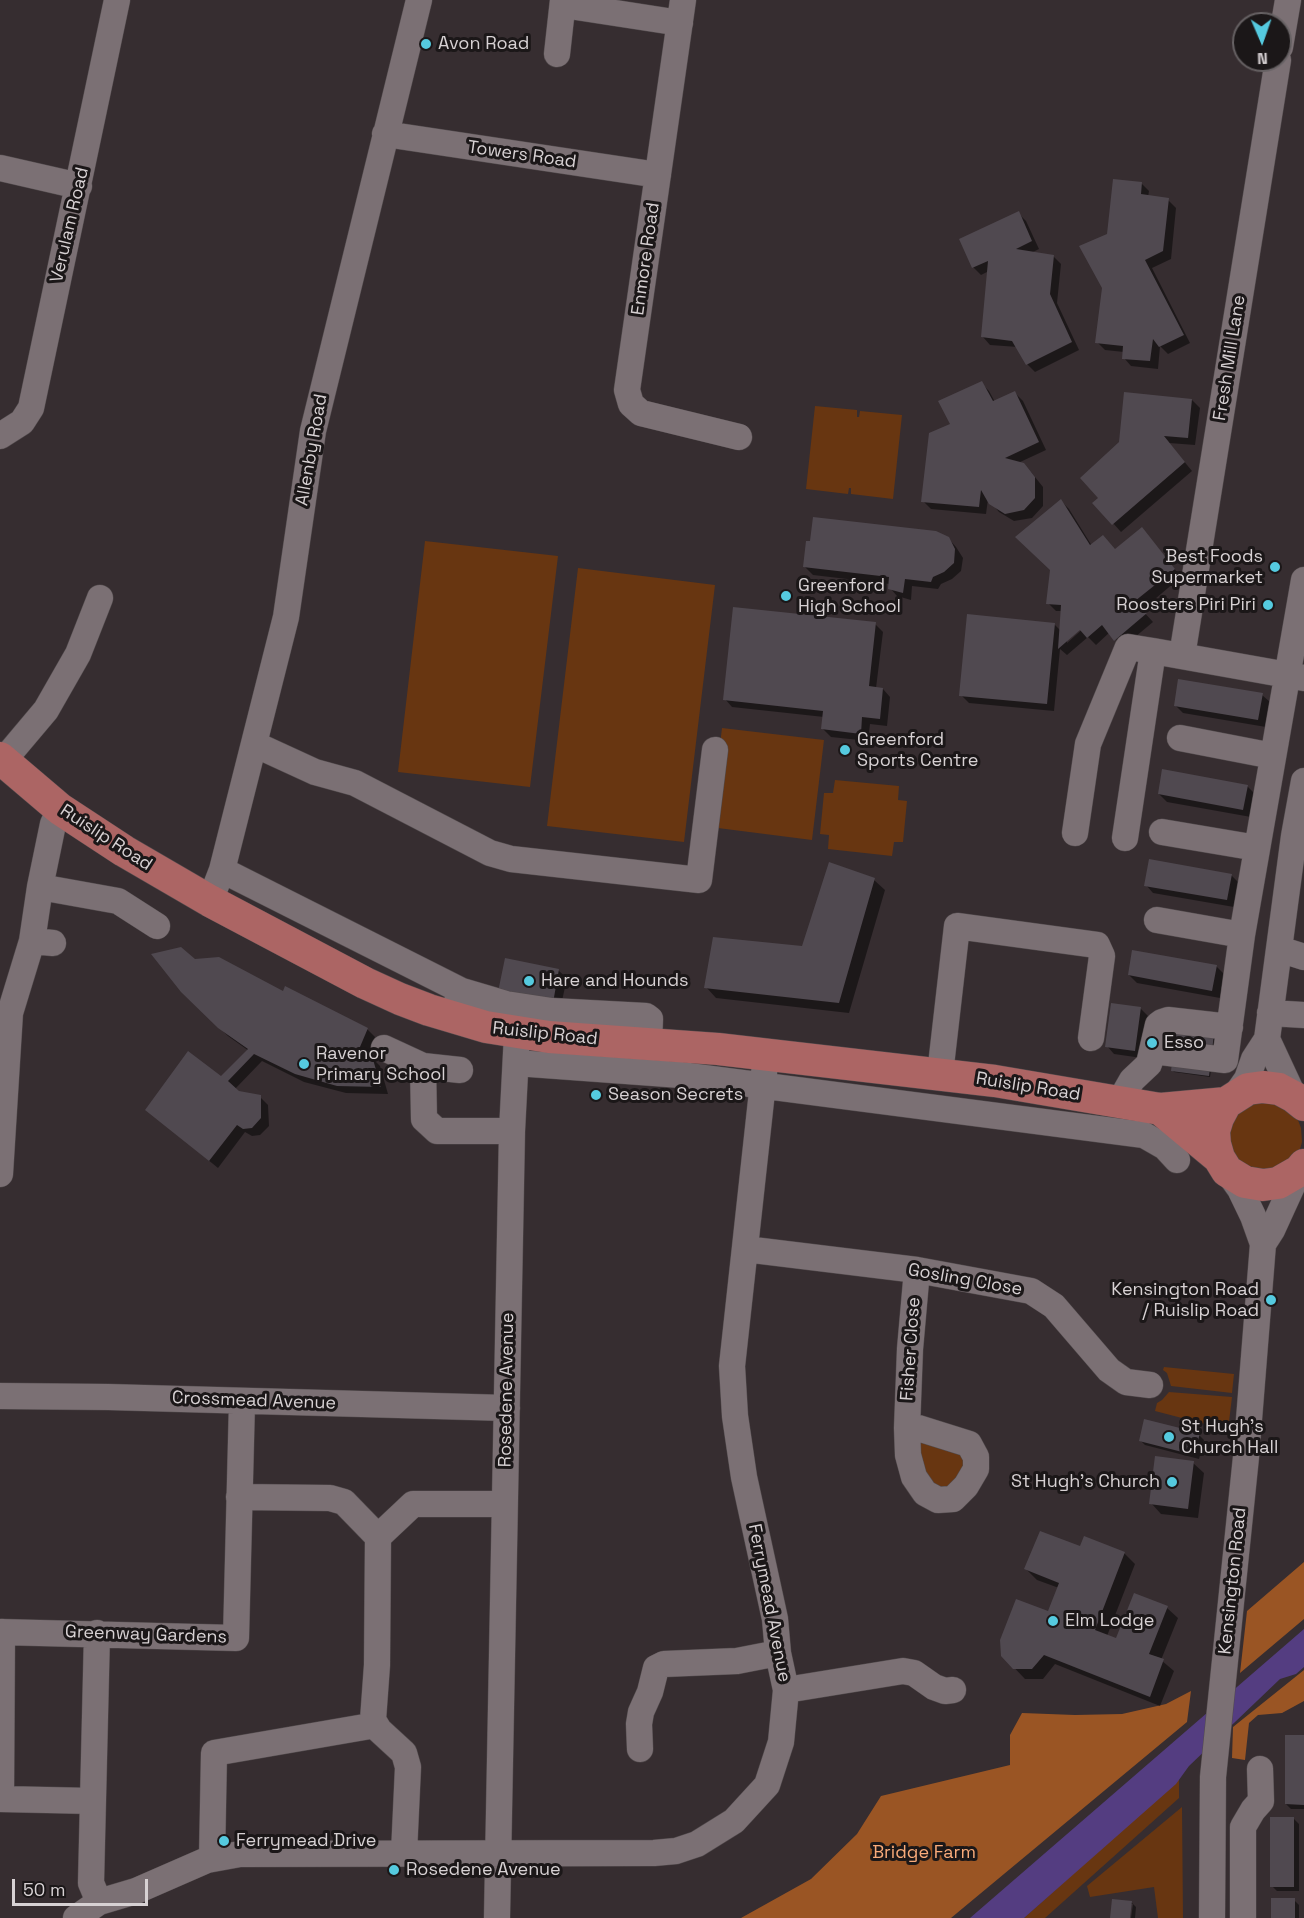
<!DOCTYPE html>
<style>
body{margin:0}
#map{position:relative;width:1304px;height:1918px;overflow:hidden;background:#362d30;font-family:"Space Grotesk",sans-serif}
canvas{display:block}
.north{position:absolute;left:1232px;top:12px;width:60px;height:60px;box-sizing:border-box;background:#1b1718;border:2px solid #666163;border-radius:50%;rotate:178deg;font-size:16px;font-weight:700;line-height:24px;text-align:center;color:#d7d1d3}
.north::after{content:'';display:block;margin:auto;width:21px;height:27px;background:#55cadf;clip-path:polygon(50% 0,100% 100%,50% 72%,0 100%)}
.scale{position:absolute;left:12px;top:1879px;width:136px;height:27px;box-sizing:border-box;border:3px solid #d7d1d3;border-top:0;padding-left:8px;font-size:18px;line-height:21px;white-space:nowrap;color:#d7d1d3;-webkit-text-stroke:4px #1b1718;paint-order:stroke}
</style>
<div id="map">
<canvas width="1304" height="1918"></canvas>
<div class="north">N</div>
<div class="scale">50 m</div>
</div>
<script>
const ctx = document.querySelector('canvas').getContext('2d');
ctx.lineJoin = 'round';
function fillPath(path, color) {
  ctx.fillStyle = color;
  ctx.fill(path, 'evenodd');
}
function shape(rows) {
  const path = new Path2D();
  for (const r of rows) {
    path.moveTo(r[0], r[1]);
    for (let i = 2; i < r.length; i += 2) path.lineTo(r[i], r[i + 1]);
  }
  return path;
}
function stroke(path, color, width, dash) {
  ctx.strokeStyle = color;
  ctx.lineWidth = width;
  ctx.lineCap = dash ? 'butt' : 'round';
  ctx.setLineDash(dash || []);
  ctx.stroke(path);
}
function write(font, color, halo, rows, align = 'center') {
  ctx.font = font + ' "Space Grotesk",sans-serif';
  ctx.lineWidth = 6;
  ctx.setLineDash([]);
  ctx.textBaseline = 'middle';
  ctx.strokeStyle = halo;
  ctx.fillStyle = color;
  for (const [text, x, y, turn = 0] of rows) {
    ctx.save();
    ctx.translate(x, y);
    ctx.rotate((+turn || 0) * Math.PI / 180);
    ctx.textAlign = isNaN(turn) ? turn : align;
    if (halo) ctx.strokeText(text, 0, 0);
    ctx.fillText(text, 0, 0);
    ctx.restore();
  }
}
fillPath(shape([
 [815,406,857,410,857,417,859,417,860,411,902,415,893,499,851,494,851,488,849,488,848,494,806,489],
 [425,541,558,556,530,787,398,772],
 [578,568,715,585,684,842,547,826],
 [722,728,824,740,812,840,710,827],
 [835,780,899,786,898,800,907,801,903,842,894,842,892,856,828,849,829,835,820,834,824,793,833,793],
 [1273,1099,1296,1115,1301,1128,1302,1142,1298,1156,1291,1166,1243,1173,1222,1130,1234,1108],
 [1164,1367,1234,1374,1232,1393,1171,1386,1167,1373,1163,1370],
 [1169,1392,1232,1397,1228,1430,1155,1411,1157,1403,1162,1400],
 [925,1440,965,1451,968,1470,945,1492,926,1483,919,1444],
 [1179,1779,1179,1798,1045,1918,1024,1918],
 [1182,1807,1183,1918,1158,1918,1154,1887,1090,1897,1087,1886]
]), '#683611');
fillPath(shape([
 [1304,1562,1304,1619,1240,1673,1247,1611],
 [1304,1670,1304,1701,1282,1713,1258,1715,1249,1723,1245,1760,1232,1758,1233,1727],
 [1191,1691,1187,1722,951,1918,741,1918,811,1879,857,1834,881,1796,1010,1765,1010,1735,1022,1713,1075,1715,1122,1714,1166,1704]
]), '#9a5524');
fillPath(shape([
 [1304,1629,1304,1667,1296,1674,1280,1679,1189,1766,1176,1784,1024,1918,970,1918]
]), '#543d81');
fillPath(shape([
 [1141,183,1149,191,1148,197,1168,200,1176,208,1171,259,1152,268,1190,343,1168,354,1160,346,1158,369,1131,366,1124,358,1124,352,1105,350,1097,342,1108,235],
 [1018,213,1026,221,1039,249,1031,253,1053,256,1061,264,1057,303,1079,350,1035,372,1027,364,1018,347,990,345,983,337,989,271,981,275,973,267],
 [981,383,989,391,995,402,1015,393,1023,401,1046,450,1018,463,1031,472,1043,487,1043,506,1032,518,1014,521,999,512,988,499,986,514,931,509,923,501,952,424],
 [1192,400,1200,408,1195,445,1169,443,1192,471,1121,532,1095,503,1100,498,1120,443],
 [1061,501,1069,509,1092,546,1116,551,1149,537,1181,577,1142,610,1153,622,1123,647,1110,632,1096,645,1088,637,1067,655,1060,649,1054,711,969,703,961,695,1054,624,1061,631,1062,611,1056,611,1048,603],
 [1084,624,1086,626,1067,643,1067,639],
 [948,538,956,547,963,558,961,571,952,579,941,584,938,589,912,586,911,600,897,596,890,588,890,584,813,575,805,567],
 [875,624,883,632,876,688,883,689,890,697,887,726,870,724,868,741,831,737,823,729,824,717,732,707,725,699],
 [1262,695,1270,702,1266,727,1183,713,1175,705],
 [1247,786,1255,794,1251,817,1167,802,1159,794],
 [1231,875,1239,883,1234,907,1153,893,1146,885],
 [874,880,885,890,849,1013,716,998,706,987,803,948],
 [194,960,284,993,367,1029,375,1037,367,1057,372,1058,380,1066,388,1094,346,1093,304,1082,262,1061,235,1089,239,1092,260,1097,268,1105,269,1126,260,1135,252,1136,245,1132,218,1168,147,1110,221,1078,249,1051,228,1036,182,991],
 [506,960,559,971,567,978,560,1010],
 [1216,966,1224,974,1220,998,1137,983,1129,975],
 [1140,1008,1148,1016,1142,1058,1114,1054,1107,1046],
 [1177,1031,1216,1038,1210,1077,1174,1072,1172,1070],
 [1199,1435,1204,1440,1199,1459,1145,1445,1140,1440],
 [1193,1463,1204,1473,1198,1518,1161,1514,1151,1503],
 [1081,1548,1124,1553,1135,1564,1107,1636,1117,1640,1167,1608,1178,1618,1161,1660,1174,1671,1160,1706,1055,1664,1043,1679,1025,1679,1003,1656,1049,1613,1059,1588,1037,1580,1026,1569],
 [1304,1737,1304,1809,1291,1809,1286,1804],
 [1294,1819,1299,1824,1299,1891,1277,1891,1272,1886],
 [1294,1900,1299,1905,1299,1918,1273,1918],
 [1131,1902,1136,1907,1135,1918,1131,1918,1133,1904,1130,1904,1128,1918,1111,1918]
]), '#0007');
fillPath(shape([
 [1113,179,1142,182,1141,194,1169,198,1163,251,1145,260,1184,335,1159,347,1153,339,1150,361,1122,359,1123,346,1095,343,1102,288,1079,246,1107,234],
 [1019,211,1032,241,1016,249,1054,255,1050,294,1072,342,1026,365,1012,341,981,337,988,261,972,268,959,239],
 [982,381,993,401,1015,391,1039,442,1005,458,1024,463,1035,477,1035,498,1024,510,1005,514,989,504,981,490,979,507,921,502,929,433,950,424,938,401],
 [1124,392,1192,399,1188,438,1164,436,1185,462,1112,525,1092,503,1098,498,1080,478,1119,442],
 [1061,499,1090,545,1103,535,1115,549,1142,527,1175,569,1135,601,1147,613,1114,641,1102,625,1087,638,1080,630,1058,649,1061,605,1046,604,1050,570,1015,537],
 [813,517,936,531,949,537,955,549,954,563,944,572,933,577,931,582,905,579,903,593,888,589,889,577,803,567,806,541,810,541],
 [733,607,876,622,869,686,883,688,880,719,862,717,861,734,821,729,823,711,723,700],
 [967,614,1055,623,1047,704,959,696],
 [1178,679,1263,693,1258,720,1174,706],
 [1162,769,1248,785,1243,810,1158,794],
 [1149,859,1232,874,1227,900,1144,886],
 [829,862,875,878,839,1003,704,988,713,937,802,946],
 [181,947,195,959,219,957,283,991,285,986,368,1028,357,1054,372,1056,381,1087,337,1086,295,1074,254,1054,228,1081,239,1091,261,1095,261,1118,252,1128,243,1129,237,1125,209,1161,145,1110,188,1051,221,1076,248,1049,218,1028,181,992,151,954],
 [1132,950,1217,965,1212,991,1128,975],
 [505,958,559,969,553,1003,498,992],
 [1111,1003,1141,1007,1135,1051,1105,1047],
 [1176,1029,1214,1034,1209,1076,1171,1071],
 [1144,1419,1200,1433,1194,1455,1139,1441],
 [1155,1456,1194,1461,1188,1509,1149,1504],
 [1040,1531,1080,1546,1084,1536,1125,1552,1095,1630,1116,1638,1134,1593,1168,1606,1149,1654,1164,1659,1150,1697,1044,1655,1032,1669,1013,1669,1001,1656,1000,1640,1016,1599,1048,1611,1059,1583,1024,1569],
 [1285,1735,1304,1735,1304,1805,1285,1804],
 [1270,1817,1294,1817,1294,1887,1270,1887],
 [1271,1898,1295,1898,1295,1918,1271,1918],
 [1112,1899,1132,1901,1130,1918,1110,1918]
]), '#504950');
const minor = shape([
 [683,0,627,390,631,404,641,413,739,437],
 [563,5,680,23],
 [1280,47,1288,0],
 [557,54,563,0],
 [385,134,658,175],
 [0,168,79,186],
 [0,436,22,422,31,408,117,0],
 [1182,656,1278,60],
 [1180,738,1273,756],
 [254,744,315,772,355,783,490,853,511,859,699,880,715,750],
 [3,761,46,710,78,654,100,598],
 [1162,832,1257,848],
 [1075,833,1088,744,1128,647,1153,651],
 [1125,838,1153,651,1304,678],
 [222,870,462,991],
 [40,887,118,901,157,926],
 [210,901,222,870,286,617,313,431,419,0],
 [1157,920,1242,935],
 [32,941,53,943],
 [1279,949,1304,957],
 [455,1006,462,991,506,1004,552,1011,646,1016,650,1019,649,1044],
 [1270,1013,1304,1015],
 [1267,1039,1294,1097],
 [384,1048,423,1066,424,1119,437,1131,512,1131],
 [1153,1051,1225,1060,1242,935,1304,580],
 [516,1063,681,1075,1144,1135,1165,1147,1177,1160],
 [423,1066,460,1070],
 [940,1074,957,926,1097,945,1102,956,1091,1038],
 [1235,1096,1247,1079,1254,1059,1267,1039,1294,836,1304,781],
 [1120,1101,1132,1080,1149,1064,1158,1025,1162,1022,1168,1020,1230,1027],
 [0,1174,10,1013,32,941,40,887,53,824,60,809],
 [1263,1244,1272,1230,1299,1171],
 [745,1249,917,1270,1031,1291,1054,1306,1109,1370,1126,1382,1150,1385],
 [0,1396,108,1397,507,1408],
 [907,1428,918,1428,969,1444,976,1457,976,1469,966,1486,953,1499,938,1500,925,1493,914,1477,908,1455,907,1428,910,1349,917,1270],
 [239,1497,330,1498,344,1502,378,1537,377,1665,373,1720,379,1730,404,1753,408,1767,404,1853],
 [378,1537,413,1504,504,1504],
 [0,1632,236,1638,242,1402],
 [97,1633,91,1883,99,1902],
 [786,1690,903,1671,914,1673,934,1687,945,1691,953,1690],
 [640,1749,639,1724,641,1712,650,1692,656,1668,664,1664,737,1661,778,1653],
 [0,1799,93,1801],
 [1,1799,2,1632],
 [212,1859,214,1753,376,1725],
 [76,1918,99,1902,136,1891,207,1860,240,1854,654,1853,676,1851,697,1844,734,1821,767,1785,781,1742,786,1690,778,1653,775,1619,744,1477,735,1416,732,1366,766,1055],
 [497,1918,512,1131,517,1034],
 [1212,1918,1213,1777,1246,1457,1263,1244,1253,1216,1240,1189,1227,1171],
 [1243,1918,1243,1827,1253,1810,1261,1801,1260,1769]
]);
const major = shape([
 [0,758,60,809,124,851,210,901,365,983,400,999,429,1010,486,1027,549,1037,718,1049,995,1081,1160,1109,1226,1103],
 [1304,1105,1294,1097,1279,1089,1263,1087,1248,1089,1226,1103,1218,1118,1214,1131,1215,1144,1219,1158,1227,1171,1245,1182,1263,1185,1278,1183,1299,1171,1304,1165],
 [1160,1109,1219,1158]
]);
stroke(minor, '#514a4c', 27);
stroke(major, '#514a4c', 33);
stroke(minor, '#7b7074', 26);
stroke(major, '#ac6564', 32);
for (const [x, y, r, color] of [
 [426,44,6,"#55cadf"],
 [1275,567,6,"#55cadf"],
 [786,596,6,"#55cadf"],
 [1268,605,6,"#55cadf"],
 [845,750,6,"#55cadf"],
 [529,981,6,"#55cadf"],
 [1152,1043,6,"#55cadf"],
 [304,1064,6,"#55cadf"],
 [596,1095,6,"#55cadf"],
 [1271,1300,6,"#55cadf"],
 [1169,1437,6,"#55cadf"],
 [1172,1482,6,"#55cadf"],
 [1053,1621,6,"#55cadf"],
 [224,1841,6,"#55cadf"],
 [394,1870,6,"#55cadf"]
]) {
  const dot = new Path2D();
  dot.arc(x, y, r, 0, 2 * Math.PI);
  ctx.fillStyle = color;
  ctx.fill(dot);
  stroke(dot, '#1b1718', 2);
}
write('18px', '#d7d1d3', '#1b1718', [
 ["Avon Road",438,44],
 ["Best Foods",1263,557,"right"],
 ["Supermarket",1263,578,"right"],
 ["Greenford",798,586],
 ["High School",798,607],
 ["Roosters Piri Piri",1256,605,"right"],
 ["Greenford",857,740],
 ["Sports Centre",857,761],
 ["Hare and Hounds",541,981],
 ["Esso",1164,1043],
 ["Ravenor",316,1054],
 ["Primary School",316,1075],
 ["Season Secrets",608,1095],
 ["Kensington Road",1259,1290,"right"],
 ["/ Ruislip Road",1259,1311,"right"],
 ["St Hugh's",1181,1427],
 ["Church Hall",1181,1448],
 ["St Hugh's Church",1160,1482,"right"],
 ["Elm Lodge",1065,1621],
 ["Ferrymead Drive",236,1841],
 ["Rosedene Avenue",406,1870]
], 'left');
write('18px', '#d7d1d3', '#1b1718', [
 ["Towers Road",522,155,8],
 ["Verulam Road",70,225,-77],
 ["Enmore Road",646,259,-82],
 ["Fresh Mill Lane",1230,358,-81],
 ["Allenby Road",312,450,-80],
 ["Ruislip Road",106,838,33],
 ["Ruislip Road",545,1034,6],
 ["Ruislip Road",1028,1087,9],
 ["Gosling Close",965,1280,10],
 ["Fisher Close",911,1349,-86],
 ["Rosedene Avenue",507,1390,-89],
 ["Crossmead Avenue",254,1401,2],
 ["Kensington Road",1233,1581,-84],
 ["Ferrymead Avenue",769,1603,79],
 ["Greenway Gardens",146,1635,2]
]);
write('18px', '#f9ab7a', '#1b1718', [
 ["Bridge Farm",924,1853]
]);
</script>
